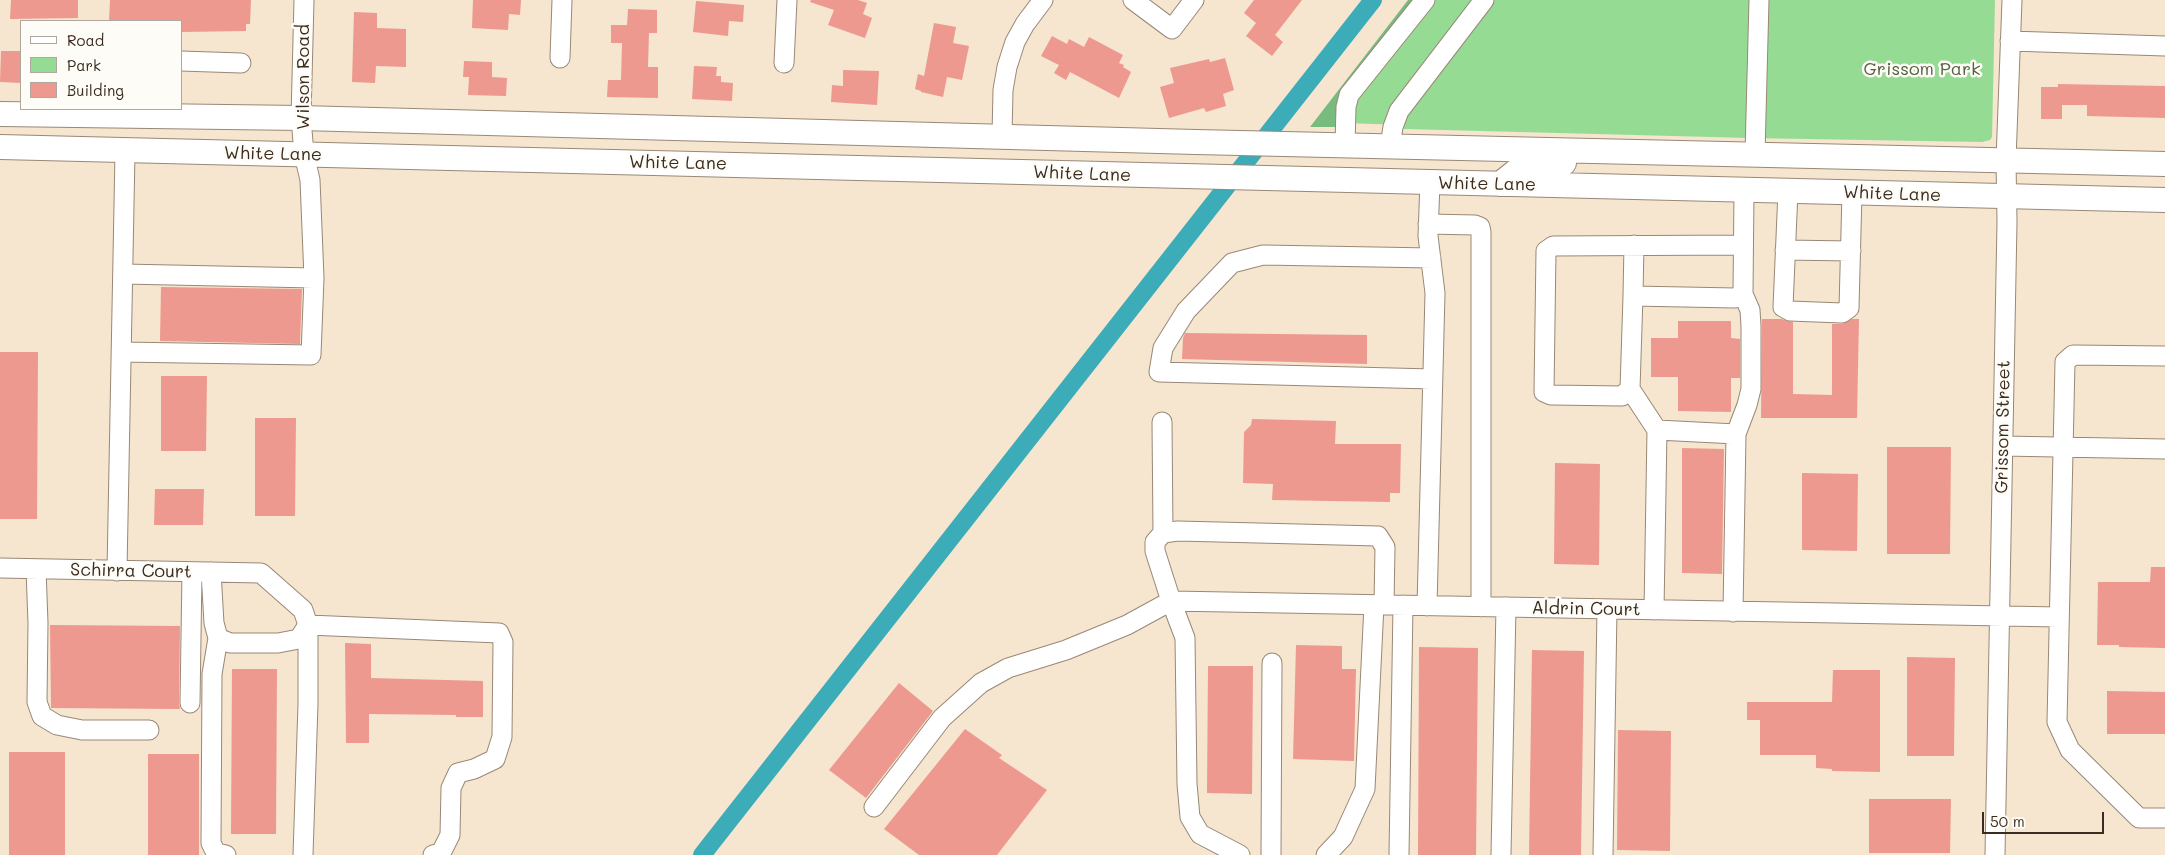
<!DOCTYPE html>
<style>
body{margin:0}
#map{position:relative;width:2165px;height:855px;overflow:hidden;background:#f6e5cf;font-family:Mali,sans-serif}
canvas{display:block}
.legend{position:absolute;left:20px;top:20px;width:162px;height:90px;box-sizing:border-box;background:#fdfcf7;border:1px solid #afa8a0;margin:0;padding:6px 9px;list-style:none;font-size:15px;color:#3b2a1e}
.legend li{display:flex;align-items:center;gap:10px;height:25px}
.legend b{width:25px;border:1px solid #afa8a0}
.scale{position:absolute;left:1982px;top:812px;width:122px;height:22px;box-sizing:border-box;border:2px solid #3b2a1e;border-top:0;padding-left:6px;font-size:15px;line-height:18px;white-space:nowrap;color:#3b2a1e;-webkit-text-stroke:4px #fdfcf7;paint-order:stroke}
</style>
<div id="map">
<canvas width="2165" height="855"></canvas>
<ul class="legend">
<li><b style="height:6px;background:#fff"></b>Road</li>
<li><b style="height:14px;background:#96db94"></b>Park</li>
<li><b style="height:14px;background:#ed998f"></b>Building</li>
</ul>
<div class="scale">50 m</div>
</div>
<script>
const ctx = document.querySelector('canvas').getContext('2d');
ctx.lineJoin = 'round';
function fillPath(path, color) {
  ctx.fillStyle = color;
  ctx.fill(path, 'evenodd');
}
function shape(rows) {
  const path = new Path2D();
  for (const r of rows) {
    path.moveTo(r[0], r[1]);
    for (let i = 2; i < r.length; i += 2) path.lineTo(r[i], r[i + 1]);
  }
  return path;
}
function stroke(path, color, width, dash) {
  ctx.strokeStyle = color;
  ctx.lineWidth = width;
  ctx.lineCap = dash ? 'butt' : 'round';
  ctx.setLineDash(dash || []);
  ctx.stroke(path);
}
function write(font, color, halo, rows, align = 'center') {
  ctx.font = font + ' Mali,sans-serif';
  ctx.lineWidth = 5;
  ctx.setLineDash([]);
  ctx.textBaseline = 'middle';
  ctx.strokeStyle = halo;
  ctx.fillStyle = color;
  for (const [text, x, y, turn = 0] of rows) {
    ctx.save();
    ctx.translate(x, y);
    ctx.rotate((+turn || 0) * Math.PI / 180);
    ctx.textAlign = isNaN(turn) ? turn : align;
    if (halo) ctx.strokeText(text, 0, 0);
    ctx.fillText(text, 0, 0);
    ctx.restore();
  }
}
fillPath(shape([
 [1412,0,1995,0,1992,137,1990,140,1982,142,1750,138,1404,129,1404,125,1316,122]
]), '#96db94');
fillPath(shape([
 [1408,0,1419,0,1376,55,1341,127,1310,127]
]), '#78bb7e');
stroke(shape([
 [702,855,1373,0]
]), '#3cacb8', 18);
fillPath(shape([
 [11,0,78,0,78,18,10,19],
 [110,0,251,0,250,24,246,24,246,31,181,32,181,21,109,21],
 [473,0,521,0,520,15,509,14,508,30,472,28],
 [811,0,858,0,867,3,863,14,872,18,865,38,828,25,834,10,810,2],
 [1254,0,1302,0,1275,35,1283,42,1272,56,1246,36,1256,23,1244,13],
 [696,1,744,5,743,22,729,21,728,36,693,32],
 [628,9,657,10,657,33,649,33,648,67,658,67,658,98,607,97,608,80,621,80,622,43,611,43,611,25,627,25],
 [354,12,377,13,377,28,406,29,406,67,376,66,375,83,352,82],
 [934,23,956,27,953,43,969,46,962,80,947,77,943,97,921,92,921,91,915,89,918,74,924,76],
 [1052,36,1067,44,1069,39,1084,47,1089,37,1123,55,1119,63,1124,65,1123,67,1131,72,1119,98,1070,72,1066,80,1054,73,1059,65,1041,56],
 [1,51,21,51,21,83,0,82],
 [1225,58,1234,90,1223,94,1226,106,1206,112,1204,108,1169,118,1160,87,1174,83,1170,68,1209,59,1210,62],
 [464,61,492,62,492,77,507,78,506,96,468,95,469,77,463,77],
 [694,66,717,67,716,76,721,76,721,82,733,83,732,101,692,99],
 [843,70,879,71,877,105,831,102,832,85,843,86],
 [2058,84,2165,86,2165,118,2087,116,2087,105,2062,105,2062,119,2041,119,2041,87,2058,87],
 [161,287,302,289,300,344,160,341],
 [1762,319,1781,319,1793,322,1793,394,1832,395,1832,324,1842,324,1852,319,1859,319,1857,418,1761,418],
 [1678,321,1731,321,1731,338,1740,339,1740,378,1731,378,1731,412,1678,411,1678,377,1651,377,1651,338,1678,338],
 [1185,333,1367,335,1367,364,1182,359,1183,338],
 [0,352,38,352,37,519,0,519],
 [161,376,207,376,206,451,161,451],
 [255,418,296,418,295,516,255,516],
 [1252,419,1336,421,1335,444,1401,444,1400,493,1390,493,1390,502,1272,500,1273,484,1243,483,1244,432,1251,425],
 [1887,447,1951,447,1950,554,1887,554],
 [1682,448,1724,449,1722,574,1682,573],
 [1555,463,1600,464,1599,565,1554,564],
 [1802,473,1858,474,1857,551,1802,550],
 [155,489,204,489,203,525,154,525],
 [2151,567,2165,567,2165,648,2119,647,2119,645,2097,645,2098,582,2150,582],
 [50,625,180,626,179,703,180,709,51,708],
 [345,643,371,644,371,678,483,681,483,717,456,717,456,715,369,714,369,743,346,743],
 [1296,645,1342,646,1342,669,1356,669,1354,761,1293,759],
 [1419,647,1478,648,1476,855,1418,855],
 [1532,650,1584,651,1581,855,1529,855],
 [1907,657,1955,658,1954,756,1907,756],
 [1208,666,1253,666,1252,794,1207,793],
 [232,669,277,669,276,834,231,834],
 [1833,670,1880,670,1880,772,1832,771,1832,769,1816,768,1816,755,1760,755,1760,720,1747,720,1747,702,1832,702],
 [899,683,933,711,866,798,829,770],
 [2107,691,2165,692,2165,734,2107,734],
 [965,729,1002,755,999,758,1047,790,997,855,919,855,884,829],
 [1618,730,1671,731,1670,851,1617,850],
 [9,752,65,752,65,855,9,855],
 [148,754,199,754,199,855,148,855],
 [1869,799,1951,799,1950,853,1869,853]
]), '#ed998f');
const minor = shape([
 [1133,0,1172,29,1194,0],
 [2010,41,2165,46],
 [560,58,562,0],
 [181,61,241,63],
 [784,63,787,0],
 [1002,136,1003,90,1007,67,1015,42,1025,24,1043,0],
 [1345,145,1346,107,1349,95,1425,0],
 [1390,146,1393,127,1399,111,1484,0],
 [1755,154,1759,0],
 [1788,191,1783,307,1790,311,1842,313,1849,308,1852,193],
 [1428,224,1475,225,1480,227,1481,232,1481,607],
 [1743,245,1553,246,1546,251,1544,392,1551,395,1622,396,1630,389,1633,296,1735,298,1743,294,1744,190],
 [1785,250,1851,251],
 [1431,258,1263,255,1232,263,1186,311,1163,348,1159,372,1432,379],
 [123,274,314,278],
 [1633,296,1634,245],
 [121,352,311,355,314,278,310,180,304,154,301,118,304,0],
 [2165,356,2073,355,2065,362,2057,722,2070,750,2139,818,2165,818],
 [1630,389,1657,430,1736,434,1747,405,1751,389,1751,326,1750,310,1743,294],
 [1162,422,1163,533],
 [2003,446,2165,449],
 [0,568,261,573,303,610,308,625,299,639,278,643,230,643,218,638,214,623,211,572],
 [36,569,38,623,37,702,42,716,57,725,82,730,149,730],
 [117,571,125,152],
 [1427,606,1435,293,1428,236,1430,182],
 [1654,610,1657,430],
 [1733,612,1736,434],
 [218,638,212,674,211,843,216,853,226,855],
 [190,703,192,572],
 [874,807,942,718,981,683,1008,668,1066,650,1127,625,1171,601,2059,617],
 [303,855,308,704,308,625,499,633,503,642,502,737,495,759,474,769,458,773,451,788,450,835,441,853,433,855],
 [1240,855,1200,834,1190,817,1187,784,1185,638,1171,601,1155,551,1155,542,1163,533,1178,531,1378,536,1385,547,1384,605],
 [1271,855,1272,663],
 [1326,855,1343,837,1365,789,1374,605],
 [1399,855,1403,605],
 [1501,855,1506,607],
 [1603,855,1607,609],
 [1995,855,2007,222,2006,160,2012,0]
]);
const major = shape([
 [0,114,301,118,1196,142,2165,164],
 [0,147,2165,200],
 [1500,184,1520,168,1564,163]
]);
stroke(minor, '#988876', 21);
stroke(major, '#988876', 26);
stroke(minor, '#fff', 19);
stroke(major, '#fff', 24);
write('18px', '#565f41', '#fdfcf7', [
 ["Grissom Park",1922,69]
]);
write('18px', '#3b2a1e', '#fdfcf7', [
 ["Wilson Road",303,77,-90],
 ["White Lane",273,154,1],
 ["White Lane",678,163,1],
 ["White Lane",1082,174,2],
 ["White Lane",1487,184,1],
 ["White Lane",1892,194,2],
 ["Grissom Street",2003,427,-89],
 ["Schirra Court",131,571,1],
 ["Aldrin Court",1586,609,1]
]);
</script>
